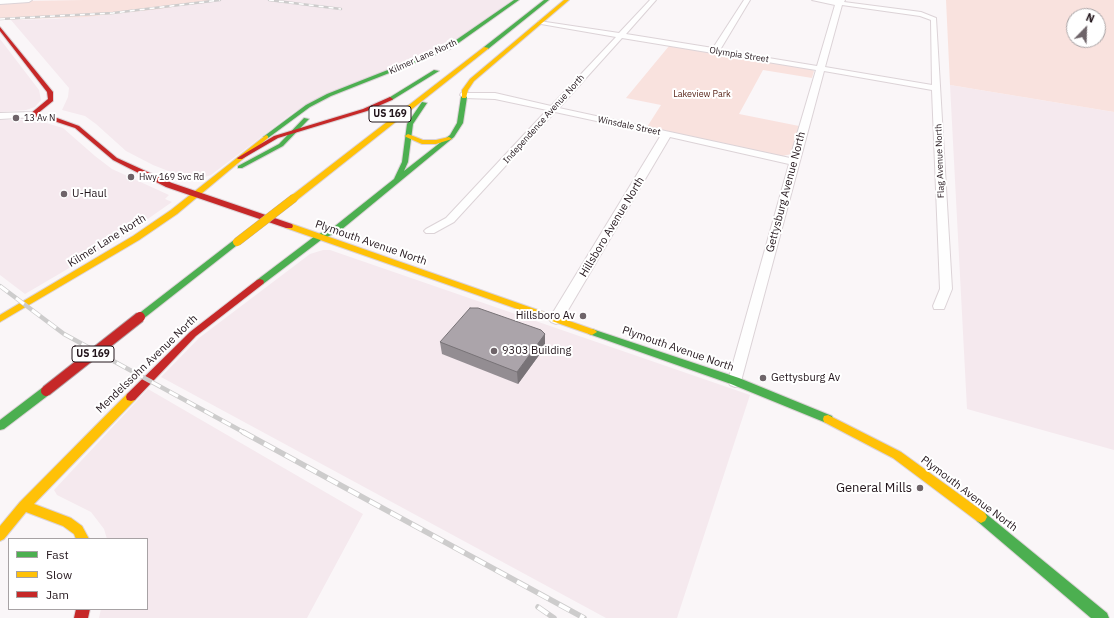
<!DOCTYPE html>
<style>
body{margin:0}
#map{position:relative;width:1114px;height:618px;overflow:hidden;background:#faf6f8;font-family:"IBM Plex Sans",sans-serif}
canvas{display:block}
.legend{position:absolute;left:8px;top:538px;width:140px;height:72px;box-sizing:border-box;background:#fff;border:1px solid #a7a2a4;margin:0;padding:5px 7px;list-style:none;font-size:12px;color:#23161c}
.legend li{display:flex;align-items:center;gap:8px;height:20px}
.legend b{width:20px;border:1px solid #a7a2a4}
.north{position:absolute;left:1066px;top:8px;width:40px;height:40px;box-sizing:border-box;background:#fff;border:1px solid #a7a2a4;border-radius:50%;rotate:23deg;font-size:11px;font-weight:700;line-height:16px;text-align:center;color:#23161c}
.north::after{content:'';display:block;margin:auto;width:14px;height:18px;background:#6e6469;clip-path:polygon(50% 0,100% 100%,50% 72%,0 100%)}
</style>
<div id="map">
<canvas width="1114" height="618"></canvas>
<ul class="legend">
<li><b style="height:5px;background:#4caf50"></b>Fast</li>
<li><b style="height:5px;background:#ffc107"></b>Slow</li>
<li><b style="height:5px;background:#c62828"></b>Jam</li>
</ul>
<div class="north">N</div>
</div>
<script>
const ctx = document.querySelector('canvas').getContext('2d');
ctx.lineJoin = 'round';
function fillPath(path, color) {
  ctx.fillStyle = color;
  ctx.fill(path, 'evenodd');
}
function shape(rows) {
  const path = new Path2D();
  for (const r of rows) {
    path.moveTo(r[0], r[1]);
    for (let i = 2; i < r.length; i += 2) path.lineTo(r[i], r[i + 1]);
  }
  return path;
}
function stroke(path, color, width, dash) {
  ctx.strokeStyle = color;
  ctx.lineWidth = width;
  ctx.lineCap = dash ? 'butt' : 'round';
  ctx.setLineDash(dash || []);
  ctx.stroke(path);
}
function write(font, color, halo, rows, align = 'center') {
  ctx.font = font + ' "IBM Plex Sans",sans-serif';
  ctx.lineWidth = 4;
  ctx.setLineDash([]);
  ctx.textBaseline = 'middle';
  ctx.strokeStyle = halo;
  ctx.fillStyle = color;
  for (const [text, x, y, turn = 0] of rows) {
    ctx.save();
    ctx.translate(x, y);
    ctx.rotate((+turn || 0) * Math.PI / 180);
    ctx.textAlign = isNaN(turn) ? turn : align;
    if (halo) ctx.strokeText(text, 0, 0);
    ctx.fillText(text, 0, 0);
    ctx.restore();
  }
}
fillPath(shape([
 [218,0,512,0,456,40,424,56,294,112,211,175,202,178,181,176,153,165,126,151,96,124,85,116,62,110,68,97,69,88,11,20,52,19,117,14],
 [0,39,39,90,41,100,35,107,26,110,0,112],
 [950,85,1114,112,1114,450,967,409],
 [0,120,22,120,46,123,63,128,95,156,112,169,169,195,165,199,172,202,122,237,25,294,0,275],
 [323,250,330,250,750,395,677,618,606,618,161,377,199,338,310,254],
 [148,389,363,514,307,618,99,618,101,609,147,609,147,539,107,539,104,529,91,512,57,495,54,490]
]), '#f5e9ee');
fillPath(shape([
 [84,0,218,0,159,9,86,17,0,20,0,4,22,1],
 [946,0,1114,0,1114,112,950,85],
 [1074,16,1098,16,1098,40,1074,40],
 [669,46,808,68,814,71,812,78,763,70,739,114,799,126,792,154,782,156,647,127,661,105,626,98]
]), '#f9e2de');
const street = shape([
 [0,0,32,0,29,2,0,4,0,0],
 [650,0,656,0,626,34,713,48,744,0,750,0,720,50,817,66,835,5,812,0,845,0,844,2,921,12,936,18,952,289,944,309,934,309,933,306,940,289,932,90,824,71,740,385,735,387,730,385,728,381,789,164,670,137,561,322,556,324,551,322,549,319,661,135,555,112,454,222,434,233,426,233,424,231,426,229,446,218,547,110,495,99,464,98,460,95,461,93,495,93,551,106,616,37,541,24,538,22,539,21,619,33,650,0],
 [842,5,920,16,931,20,932,85,825,67,842,5],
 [622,38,816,70,790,158,559,108,622,38],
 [32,112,35,113,35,117,0,119,0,113,32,112]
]);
const fast = shape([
 [514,0,519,0,450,49,331,96,310,107,268,138,263,137,306,105,327,94,446,47,514,0],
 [544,0,549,0,488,49,484,49,484,47,544,0],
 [434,70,439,71,392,100,387,99,434,70],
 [464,95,467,97,463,123,454,137,341,230,321,240,263,284,257,284,256,282,257,280,315,236,335,226,394,179,402,162,407,124,422,102,427,103,413,124,408,162,404,171,450,135,457,123,461,97,464,95],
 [304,118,309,119,283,146,242,168,238,168,238,166,279,144,304,118],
 [234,240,237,240,241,242,143,319,137,319,135,317,137,315,234,240],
 [592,329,739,378,832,416,833,419,832,422,828,423,824,422,731,384,589,334,587,332,589,330,592,329],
 [46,387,50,388,51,391,50,394,4,429,0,430,0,420,42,388,46,387],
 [981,511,985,513,1107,613,1109,618,1091,618,977,521,975,517,977,513,981,511]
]);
const slow = shape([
 [564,0,569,0,474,81,468,90,466,98,462,98,462,90,470,79,564,0],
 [484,47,489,48,297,200,291,200,291,196,484,47],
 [408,134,423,140,436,140,449,137,452,139,436,144,422,144,406,137,405,136,408,134],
 [266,135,268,136,268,138,177,214,139,240,0,322,0,315,133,236,171,210,266,135],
 [286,224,292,224,595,330,597,332,592,335,589,334,286,228,285,226,286,224],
 [131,393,135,394,136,397,135,400,34,504,71,518,82,526,89,539,76,539,74,534,63,526,26,512,4,539,0,541,0,526,20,502,127,394,131,393],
 [828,415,901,452,985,513,987,517,985,521,981,523,977,521,893,458,824,422,823,419,824,416,828,415]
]);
const jam = shape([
 [0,27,53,92,53,101,37,114,57,118,79,126,117,158,172,183,292,224,293,226,292,228,286,228,166,187,113,160,75,128,54,121,30,116,30,114,48,99,47,92,0,31,0,27],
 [390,97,393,99,392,100,367,111,278,138,242,159,238,159,237,158,274,136,363,109,390,97],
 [260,279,263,280,264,282,263,284,196,336,135,400,131,401,127,400,126,397,127,394,190,332,257,280,260,279],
 [76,609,90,609,88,618,74,618,76,609]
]);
stroke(street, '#dcd3d7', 2);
stroke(fast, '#dcd3d7', 2);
stroke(slow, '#dcd3d7', 2);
stroke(jam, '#dcd3d7', 2);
fillPath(street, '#fefefe');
fillPath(fast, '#4caf50');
fillPath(slow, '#ffc107');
fillPath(jam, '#c62828');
const railFar2 = shape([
 [269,0,341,9],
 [0,19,113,13,220,0]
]);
const railFar1 = shape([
 [0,286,64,334,245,433]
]);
const rail = shape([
 [243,432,584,618],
 [538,607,554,618]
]);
stroke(railFar2, '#cdcccc', 2.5);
stroke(railFar1, '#cdcccc', 4.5);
stroke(rail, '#cdcccc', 5.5);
stroke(railFar2, '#fff', 1.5, [5]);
stroke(railFar1, '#fff', 3, [10]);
stroke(rail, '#fff', 4, [12]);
const slowBridge = shape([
 [237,242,294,198]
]);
const jamBridge = shape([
 [46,391,140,317]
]);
stroke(slowBridge, '#b4a6a9', 9, []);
stroke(jamBridge, '#b4a6a9', 12, []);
stroke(slowBridge, '#ffc107', 8);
stroke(jamBridge, '#c62828', 10);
fillPath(shape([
 [545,334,545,347,518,384,442,354,440,342]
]), '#938d92');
fillPath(shape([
 [545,334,545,347,518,384,517,372]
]), '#787377');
const building = shape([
 [470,308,478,308,541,330,545,334,517,372,440,342,470,308]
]);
fillPath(building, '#aba4aa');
stroke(building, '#787377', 1);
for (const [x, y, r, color] of [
 [16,118,4,"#6e6469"],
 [131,177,4,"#6e6469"],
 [64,194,4,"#6e6469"],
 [583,316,4,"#6e6469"],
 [494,351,4,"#6e6469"],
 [763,378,4,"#6e6469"],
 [920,488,4,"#6e6469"]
]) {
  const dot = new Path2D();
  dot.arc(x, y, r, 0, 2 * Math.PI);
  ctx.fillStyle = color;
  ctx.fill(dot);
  stroke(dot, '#fff', 1.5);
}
write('9px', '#23161c', '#fff', [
 ["Olympia Street",739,55,9],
 ["Kilmer Lane North",423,57,-24],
 ["Independence Avenue North",544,119,-48],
 ["Winsdale Street",629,126,12],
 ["Flag Avenue North",940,161,-92]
]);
write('9px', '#521c10', '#fff', [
 ["Lakeview Park",702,94]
]);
write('9px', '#23161c', '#fff', [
 ["13 Av N",24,118],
 ["Hwy 169 Svc Rd",139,177]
], 'left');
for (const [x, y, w] of [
 [390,114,42],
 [93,354,42]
]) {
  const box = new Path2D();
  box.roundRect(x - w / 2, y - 8, w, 16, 3);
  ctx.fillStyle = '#fff';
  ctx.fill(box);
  stroke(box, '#23161c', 1);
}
write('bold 10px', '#23161c', null, [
 ["US 169",390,114],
 ["US 169",93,354]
]);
write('11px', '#23161c', '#fff', [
 ["Gettysburg Avenue North",786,192,-75],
 ["Hillsboro Avenue North",612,227,-59],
 ["Kilmer Lane North",107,241,-32],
 ["Plymouth Avenue North",371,243,19],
 ["Plymouth Avenue North",678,349,19],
 ["Mendelssohn Avenue North",147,364,-44],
 ["Plymouth Avenue North",969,494,37]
]);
write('11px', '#23161c', '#fff', [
 ["U-Haul",72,194],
 ["Hillsboro Av",575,316,"right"],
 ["9303 Building",502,351],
 ["Gettysburg Av",771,378]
], 'left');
write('13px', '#23161c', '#fff', [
 ["General Mills",912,488]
], 'right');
</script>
